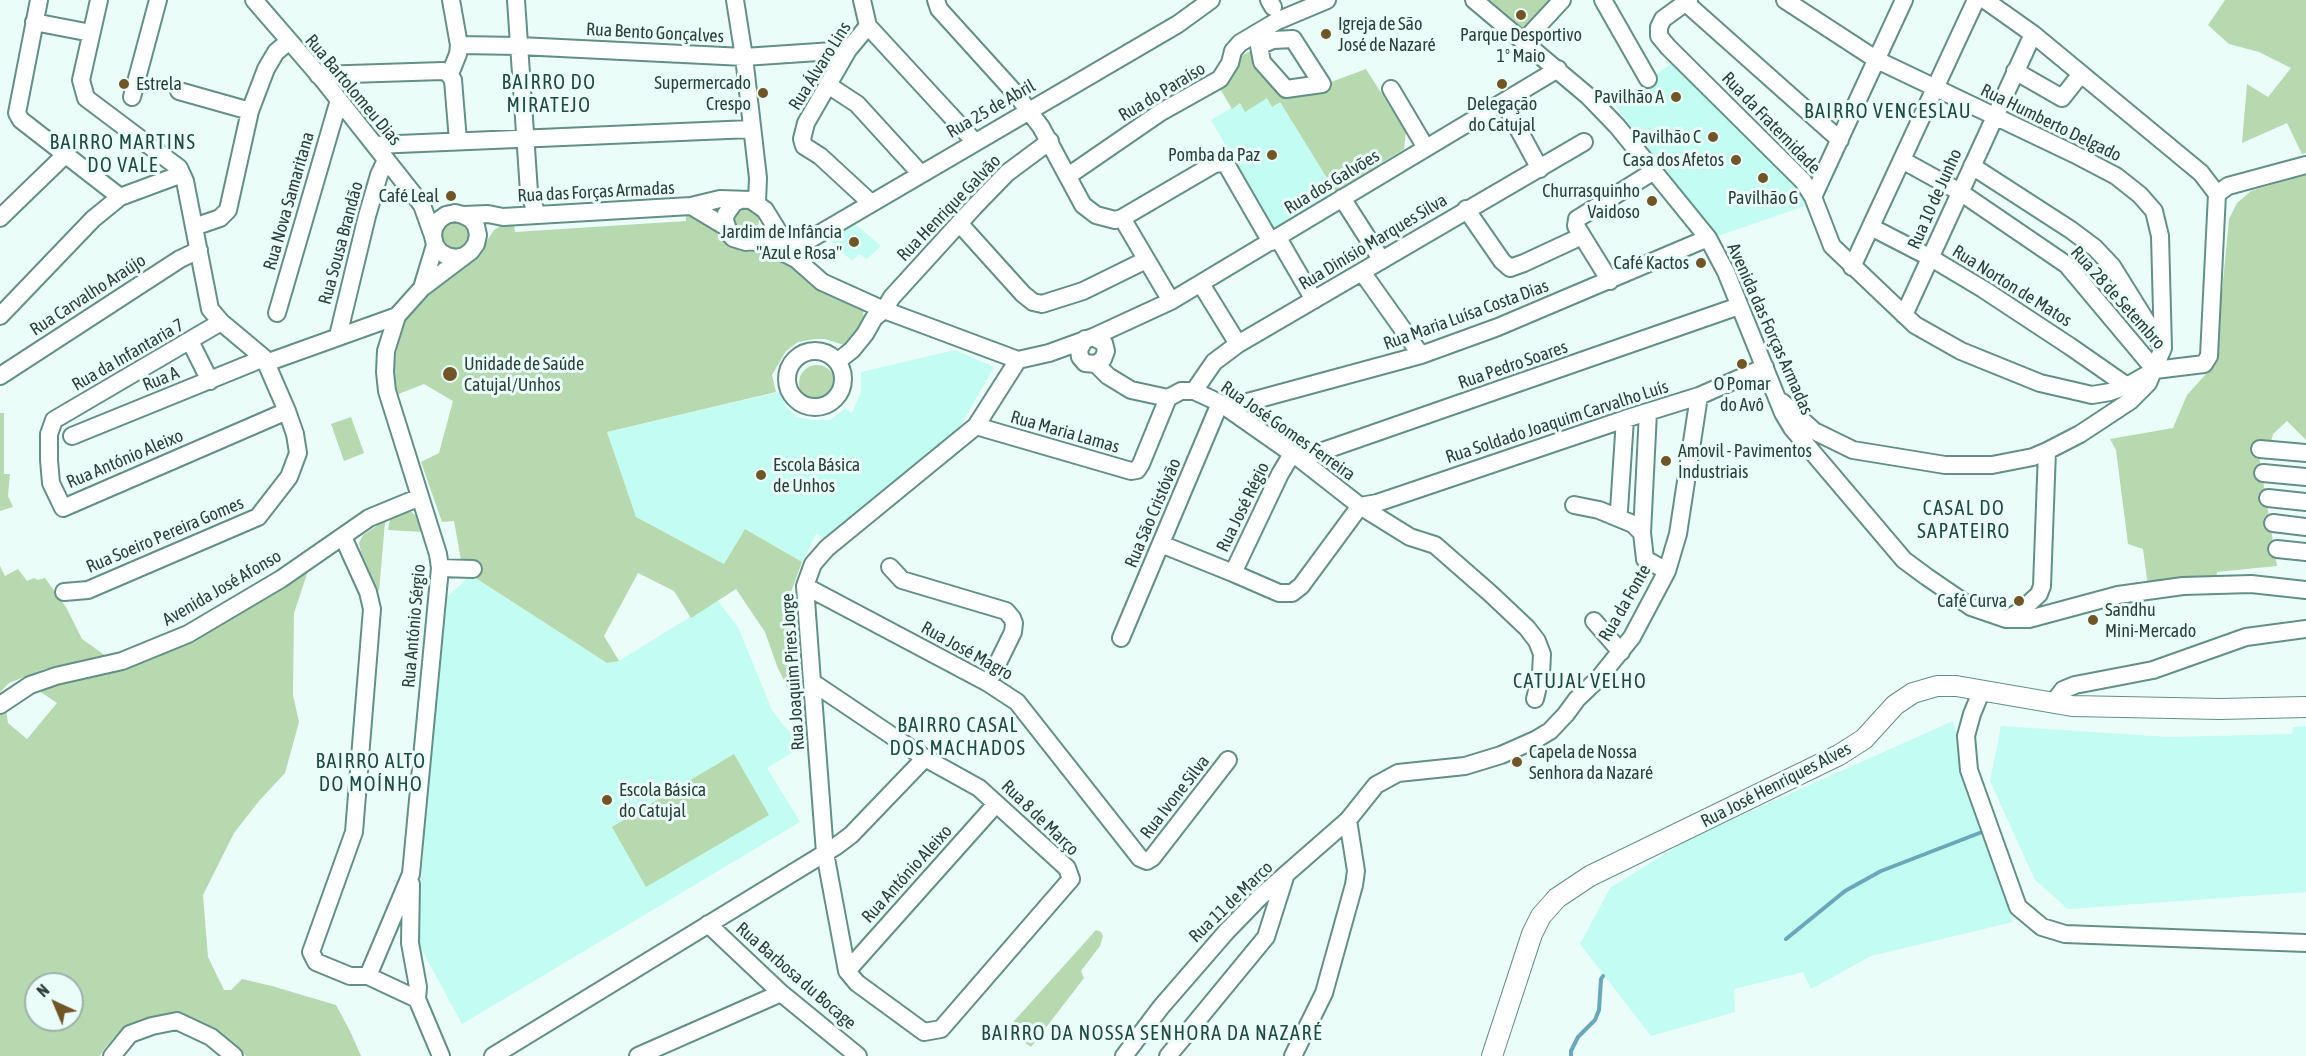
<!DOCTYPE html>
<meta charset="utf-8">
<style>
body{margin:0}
#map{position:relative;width:2306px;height:1056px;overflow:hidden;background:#ebfdf9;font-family:"Asap Condensed",sans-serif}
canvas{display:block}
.north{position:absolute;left:24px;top:972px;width:60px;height:60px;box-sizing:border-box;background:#ebfdf9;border:2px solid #9fb1ad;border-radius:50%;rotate:316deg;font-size:16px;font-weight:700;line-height:24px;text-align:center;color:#2c3f3b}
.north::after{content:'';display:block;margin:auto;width:21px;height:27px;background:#705527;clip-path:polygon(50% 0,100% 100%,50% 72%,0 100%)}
</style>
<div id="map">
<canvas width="2306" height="1056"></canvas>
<div class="north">N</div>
</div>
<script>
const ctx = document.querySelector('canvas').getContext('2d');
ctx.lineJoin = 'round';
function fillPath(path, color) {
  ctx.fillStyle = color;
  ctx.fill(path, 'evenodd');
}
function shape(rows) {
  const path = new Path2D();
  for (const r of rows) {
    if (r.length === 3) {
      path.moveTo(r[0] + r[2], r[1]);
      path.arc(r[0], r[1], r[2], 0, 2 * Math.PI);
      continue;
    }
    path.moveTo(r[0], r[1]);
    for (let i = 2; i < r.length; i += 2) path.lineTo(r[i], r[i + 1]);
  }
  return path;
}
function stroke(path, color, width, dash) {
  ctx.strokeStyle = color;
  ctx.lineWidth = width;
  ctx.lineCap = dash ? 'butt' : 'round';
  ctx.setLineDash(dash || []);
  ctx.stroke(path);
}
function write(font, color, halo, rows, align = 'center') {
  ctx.font = font + ' "Asap Condensed",sans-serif';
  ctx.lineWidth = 6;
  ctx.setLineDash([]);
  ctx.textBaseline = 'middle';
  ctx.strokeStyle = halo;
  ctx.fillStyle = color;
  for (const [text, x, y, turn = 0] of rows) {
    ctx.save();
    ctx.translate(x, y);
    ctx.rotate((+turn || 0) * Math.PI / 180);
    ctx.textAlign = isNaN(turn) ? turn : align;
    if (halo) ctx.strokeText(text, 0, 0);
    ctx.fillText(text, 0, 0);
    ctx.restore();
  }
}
fillPath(shape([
 [1672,63,1801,191,1805,206,1718,236,1629,125,1615,104],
 [1267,98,1280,102,1335,191,1274,229,1211,120,1240,103],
 [854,223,881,246,867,259,859,254,852,261,827,238],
 [955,350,994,367,959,428,824,538,816,534,802,562,745,529,724,564,636,517,607,432,779,392,786,407,797,417,813,420,830,420,846,408,851,413,853,411,861,391,861,372],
 [471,575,607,663,619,661,717,600,738,627,772,710,784,726,805,745,767,768,800,822,462,1024,416,939,445,599],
 [1953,721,2013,922,1871,956,1811,989,1803,972,1734,989,1735,1012,1651,1036,1580,944,1610,888,1691,838],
 [2001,726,2169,737,2292,734,2293,727,2306,726,2306,892,2068,909,2035,880,1990,781]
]), '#c3fcf0');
fillPath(shape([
 [1488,0,1549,0,1524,30],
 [2225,0,2306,0,2306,153,2302,154,2287,123,2242,143,2247,84,2268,97,2291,68,2259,52,2229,44,2208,25],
 [1259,46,1282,83,1323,85,1366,69,1406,132,1404,149,1335,191,1280,102,1272,107,1267,98,1245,112,1240,103,1232,109,1219,87,1238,58],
 [2306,174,2306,440,2287,421,2273,434,2270,446,2257,444,2277,566,2217,572,2216,579,2148,587,2143,549,2128,544,2116,450,2110,439,2173,428,2187,395,2215,364,2229,219,2237,203,2251,191],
 [746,220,13],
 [686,213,713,224,719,237,729,247,744,251,763,249,775,252,863,309,864,324,847,346,825,339,815,339,798,342,786,351,772,375,776,392,607,432,636,517,724,564,745,529,802,562,790,595,804,708,794,701,777,666,765,632,736,589,691,618,674,591,638,573,604,636,619,661,607,663,471,575,461,560,454,521,442,522,421,462,439,453,453,401,424,384,396,395,394,386,394,364,401,328,417,304,456,270,478,255,494,230,502,225,514,223,515,232,686,221],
 [455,235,15],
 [817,383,18],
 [0,413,4,413,4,474,10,474,8,496,13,507,0,511],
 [351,417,364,453,344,461,331,424],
 [410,511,415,515,423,532,388,530,390,519],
 [384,521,385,522,379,592,361,552,359,543,363,535],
 [0,566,5,576,18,569,27,581,34,578,38,580,45,578,66,607,82,639,106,656,44,669,9,683,0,692],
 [307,570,307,574,294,613,293,695,299,722,285,773,259,801,234,833,203,895,208,957,224,990,231,990,242,979,272,986,336,1005,350,1031,361,1056,246,1056,233,1043,208,1027,176,1016,145,1020,121,1030,104,1049,100,1056,0,1056,0,713,6,709,8,723,27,739,57,703,35,688,85,679,138,662,198,636,238,614],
 [36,984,72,984,72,1020,36,1020],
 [734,754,769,815,646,887,612,827],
 [1096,930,1101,932,1103,936,1100,946,1081,971,1084,978,1031,1047,1006,1030]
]), '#b7d9af');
stroke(shape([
 [1786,939,1845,891,1881,871,1982,832],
 [1571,1056,1571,1051,1578,1037,1595,1020,1599,1010,1601,979,1603,976]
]), '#6aa7b8', 4);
const minor = shape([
 [39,0,17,113,21,120,120,197],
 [254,0,324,81,422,205,433,236],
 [516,0,529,192,537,215],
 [735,0,744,57,758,178,757,202],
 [862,0,868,26,974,141],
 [936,0,939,9,1016,94,1041,127,1083,205,1096,215,1115,220,1122,218,1171,301],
 [1269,0,1273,7],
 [1474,0,1588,96,1617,126,1708,238,1726,272,1783,413,1792,428,1904,560,1927,577,1971,607,2006,619,2029,619,2118,595,2183,586,2251,584,2306,590],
 [1603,0,1648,79],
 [1689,0,1663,19,1659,27,1659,36,1668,47,1803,181,1813,197,1832,246,1915,325,1961,351,2040,383,2092,395,2110,392,2127,386,2155,370,2204,364,2209,356,2217,194],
 [1985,0,2033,34,2201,173,2217,194],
 [1686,3,1840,140],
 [34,22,91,33],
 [868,26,848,50,806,123,802,139,804,146,820,156,871,203],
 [1293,39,1322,84,1286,89,1262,62,1259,46,1273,40,1293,39],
 [1524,41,1562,0],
 [459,45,520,46,744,57,848,50],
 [2015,71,2062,98,2081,74],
 [450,74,458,54,459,45,451,0],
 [318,75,443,71,448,73,453,80,458,141],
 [828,85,857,104,920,173],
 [1391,89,1426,148],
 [179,91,250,111],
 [132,97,158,0],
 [1509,112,1540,169],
 [375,145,751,129],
 [1902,160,1960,192,2067,265,2155,370],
 [1972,166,2071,230,2095,248,2112,266,2163,348],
 [1068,176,1161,112,1220,79,1230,63,1233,51,1240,43,1277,21,1327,0],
 [2217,194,2228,186,2306,165],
 [1813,197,1904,0],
 [1342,198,1381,259],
 [740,200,734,203,726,214,725,220,729,233,733,238,746,242,752,241,761,236],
 [691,206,726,227],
 [1466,209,1502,261,1510,268,1524,263,1582,236],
 [463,215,488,214,503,217,691,206,720,199,751,200,765,210,794,257],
 [0,218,66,154],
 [1122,218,1216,163,1226,164,1271,242],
 [959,223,1023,294,1033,302,1042,304,1083,291,1146,260],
 [194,227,220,218,228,210,250,111,266,69,276,52,288,42],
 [1871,227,1931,258,1983,289,2071,347,2127,386],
 [1278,238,1314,300],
 [752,241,772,247,796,259,822,282,884,310,1018,360,1049,353,1093,337,1171,301,1558,69],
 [790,251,1178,24,1211,0],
 [1852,267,1976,0],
 [1362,272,1421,355],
 [1610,281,1576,226,1577,219,1654,171],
 [1201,284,1238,344],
 [422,288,435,245],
 [277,313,339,100],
 [1904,315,2033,34],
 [0,316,93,219,120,197,182,174],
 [221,322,54,420,49,434,49,460,51,483,63,508,287,411],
 [338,336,367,216,379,175,386,160],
 [1085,339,1079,350,1080,357,1085,363,1096,364,1103,359,1106,351,1104,343,1093,337],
 [190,341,210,381],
 [815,379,28],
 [838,361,852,350,865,334,874,318,884,310,892,297,974,207,1007,173,1050,141],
 [266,363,397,316],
 [1096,364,1108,376,1131,390,1168,398,1181,391,1194,391,1220,403,1300,459,1360,506,1410,537,1435,545,1491,594,1527,628,1537,641,1542,654,1541,674,1535,699],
 [0,376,180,259,199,250],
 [1194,391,1214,362,1238,344,1584,142],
 [1782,402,1814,431,1853,450,1945,465,1992,465,2033,457,2047,451,2080,434,2130,401,2148,383,2163,348,2160,236,2154,211,2140,195,2116,176,2074,154,1877,60,1785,0],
 [1233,411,1244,403,1421,355,1498,327,1708,238],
 [976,426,1131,471,1137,470,1141,464,1168,398],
 [72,436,264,358],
 [2260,449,2306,453],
 [1300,459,1739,306],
 [2263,473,2306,477],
 [2268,498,2306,502],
 [1574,505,1599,510,1633,524,1642,533,1645,559,1667,571],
 [1617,517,1619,510,1625,419],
 [2273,523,2306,527],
 [1642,533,1648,412],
 [343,537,368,592,372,609,354,832,311,952,316,962,350,976,368,976,417,999],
 [1161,544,1233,573,1280,474,1292,454],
 [2277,549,2306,552],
 [890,567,902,580,1006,611,1012,618,1014,623,1013,632,988,683],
 [440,568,473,569],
 [1233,573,1279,593,1292,593,1301,586,1360,506,1377,503,1625,419,1699,396,1765,367],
 [805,586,988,683,1017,702,1140,858,1147,861,1152,858,1228,760],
 [64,592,88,590,258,517,289,477,298,453,295,434,287,411,264,358,221,322,210,309,185,181,179,168,86,98,81,80,99,0],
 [2007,619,2022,610,2039,594,2042,586,2047,451],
 [1594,621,1621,652],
 [1121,638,1220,403],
 [812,682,925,758,979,788,1067,868,1071,879,941,1029,924,1032,857,983,847,971,825,853,812,682,805,586,813,564,827,548,976,426,1018,360],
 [1982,690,1972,714,1966,736,1969,770,2018,907,2042,927,2065,934,2306,943],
 [2053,703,2063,690,2075,685,2153,670,2246,637,2306,629],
 [0,705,30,685,56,676,122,661,188,634,281,579,369,518,420,497],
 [411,884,410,943,418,987,417,999,441,1056],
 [708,924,781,993,858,1056],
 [847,971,996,804],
 [368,976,411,874,440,568,438,554,387,391,385,372,386,351,397,316,422,288,471,251,476,244,478,235,476,226,471,219,463,215,455,213,446,215,439,220,434,228,433,236,435,245,440,252,447,256,456,258,464,256],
 [112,1056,130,1034,152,1026,177,1021,211,1037,234,1056],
 [493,1056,835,847,851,835,925,758],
 [638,1056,781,993],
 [1124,1056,1161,1007,1227,931,1260,897,1348,820,1376,785,1398,773,1465,766,1501,755,1535,740,1550,731,1566,714,1577,699,1599,678,1632,637,1667,571,1678,534,1699,396],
 [1168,1056,1266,937,1285,877],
 [1293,1056,1324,993,1354,885,1356,871,1348,820]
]);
const major = shape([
 [1492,1056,1532,934,1541,916,1557,898,1590,876,1839,755,1864,739,1895,705,1913,693,1937,686,1956,686,2072,706,2220,709,2306,707]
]);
stroke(minor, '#638f86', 20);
stroke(major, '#638f86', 22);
stroke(minor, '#fff', 16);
stroke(major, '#fff', 20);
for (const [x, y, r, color] of [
 [1521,15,6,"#705527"],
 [1326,34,6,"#705527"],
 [124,84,6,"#705527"],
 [1502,84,6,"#705527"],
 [763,93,6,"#705527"],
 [1676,97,6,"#705527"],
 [1713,137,6,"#705527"],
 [1272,155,6,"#705527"],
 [1736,160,6,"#705527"],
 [1763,178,6,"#705527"],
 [451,196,6,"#705527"],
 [1652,201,6,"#705527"],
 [854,242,6,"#705527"],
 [1701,263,6,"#705527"],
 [1742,364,6,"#705527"],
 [450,374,8,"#705527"],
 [1666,461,6,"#705527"],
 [761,475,6,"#705527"],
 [2019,601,6,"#705527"],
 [2093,620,6,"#705527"],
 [1517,762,6,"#705527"],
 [607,800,6,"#705527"]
]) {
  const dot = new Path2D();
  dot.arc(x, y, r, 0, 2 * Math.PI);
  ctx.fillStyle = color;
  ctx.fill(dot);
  stroke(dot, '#ebfdf9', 2);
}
write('18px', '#2c3f3b', '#ebfdf9', [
 ["Igreja de São",1338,24,"left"],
 ["José de Nazaré",1338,45,"left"],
 ["Parque Desportivo",1521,35,"center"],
 ["1º Maio",1521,56,"center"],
 ["Supermercado",751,83],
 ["Crespo",751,104],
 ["Estrela",136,84,"left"],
 ["Pavilhão A",1664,97],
 ["Delegação",1502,104,"center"],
 ["do Catujal",1502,125,"center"],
 ["Pavilhão C",1701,137],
 ["Pomba da Paz",1260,155],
 ["Casa dos Afetos",1724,160],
 ["Churrasquinho",1640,191],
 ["Vaidoso",1640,212],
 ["Café Leal",439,196],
 ["Pavilhão G",1763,198,"center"],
 ["Jardim de Infância",842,232],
 ["\"Azul e Rosa\"",842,253],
 ["Café Kactos",1689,263],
 ["Unidade de Saúde",464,364,"left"],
 ["Catujal/Unhos",464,385,"left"],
 ["O Pomar",1742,384,"center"],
 ["do Avô",1742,405,"center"],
 ["Amovil - Pavimentos",1678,451,"left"],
 ["Industriais",1678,472,"left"],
 ["Escola Básica",773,465,"left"],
 ["de Unhos",773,486,"left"],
 ["Café Curva",2007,601],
 ["Sandhu",2105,610,"left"],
 ["Mini-Mercado",2105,631,"left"],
 ["Capela de Nossa",1529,752,"left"],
 ["Senhora da Nazaré",1529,773,"left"],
 ["Escola Básica",619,790,"left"],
 ["do Catujal",619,811,"left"]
], 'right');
write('18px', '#2c3f3b', '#ebfdf9', [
 ["Rua Bento Gonçalves",655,33,3],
 ["Rua Álvaro Lins",820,66,-58],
 ["Rua Bartolomeu Dias",353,90,50],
 ["Rua do Paraíso",1162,92,-31],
 ["Rua 25 de Abril",991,109,-30],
 ["Rua da Fraternidade",1771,123,46],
 ["Rua Humberto Delgado",2051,123,26],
 ["Rua dos Galvões",1332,182,-31],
 ["Rua das Forças Armadas",596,192,-3],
 ["Rua 10 de Junho",1935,199,-66],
 ["Rua Nova Samaritana",289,201,-74],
 ["Rua Henrique Galvão",949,208,-46],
 ["Rua Dinísio Marques Silva",1373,242,-31],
 ["Rua Sousa Brandão",341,243,-75],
 ["Rua Norton de Matos",2012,286,32],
 ["Rua Carvalho Araújo",88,295,-33],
 ["Rua 28 de Setembro",2118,298,48],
 ["Rua Maria Luísa Costa Dias",1466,315,-20],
 ["Avenida das Forças Armadas",1770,329,66],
 ["Rua da Infantaria 7",128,355,-30],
 ["Rua Pedro Soares",1513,365,-19],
 ["Rua A",161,379,-22],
 ["Rua Soldado Joaquim Carvalho Luís",1557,422,-18],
 ["Rua José Gomes Ferreira",1288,431,35],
 ["Rua Maria Lamas",1065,432,16],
 ["Rua António Aleixo",125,459,-23],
 ["Rua José Régio",1243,507,-64],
 ["Rua São Cristóvão",1153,513,-67],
 ["Rua Soeiro Pereira Gomes",165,535,-23],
 ["Avenida José Afonso",222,588,-30],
 ["Rua da Fonte",1625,603,-60],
 ["Rua António Sérgio",414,626,-85],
 ["Rua José Magro",967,651,29],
 ["Rua Joaquim Pires Jorge",793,672,-94],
 ["Rua José Henriques Alves",1776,785,-27],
 ["Rua Ivone Silva",1175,797,-52],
 ["Rua 8 de Março",1040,818,44],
 ["Rua António Aleixo",907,874,-48],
 ["Rua 11 de Marco",1231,902,-44],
 ["Rua Barbosa du Bocage",796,976,41]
]);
ctx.letterSpacing = '1.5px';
write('20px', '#1f4a42', '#ebfdf9', [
 ["BAIRRO DO",549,83],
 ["MIRATEJO",549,106],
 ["BAIRRO VENCESLAU",1888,112],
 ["BAIRRO MARTINS",123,143],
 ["DO VALE",123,166],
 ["CASAL DO",1964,509],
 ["SAPATEIRO",1964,532],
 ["CATUJAL VELHO",1580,682],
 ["BAIRRO CASAL",958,726],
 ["DOS MACHADOS",958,749],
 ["BAIRRO ALTO",371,762],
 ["DO MOÍNHO",371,785],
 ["BAIRRO DA NOSSA SENHORA DA NAZARÉ",1152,1034]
]);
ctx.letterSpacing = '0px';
</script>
